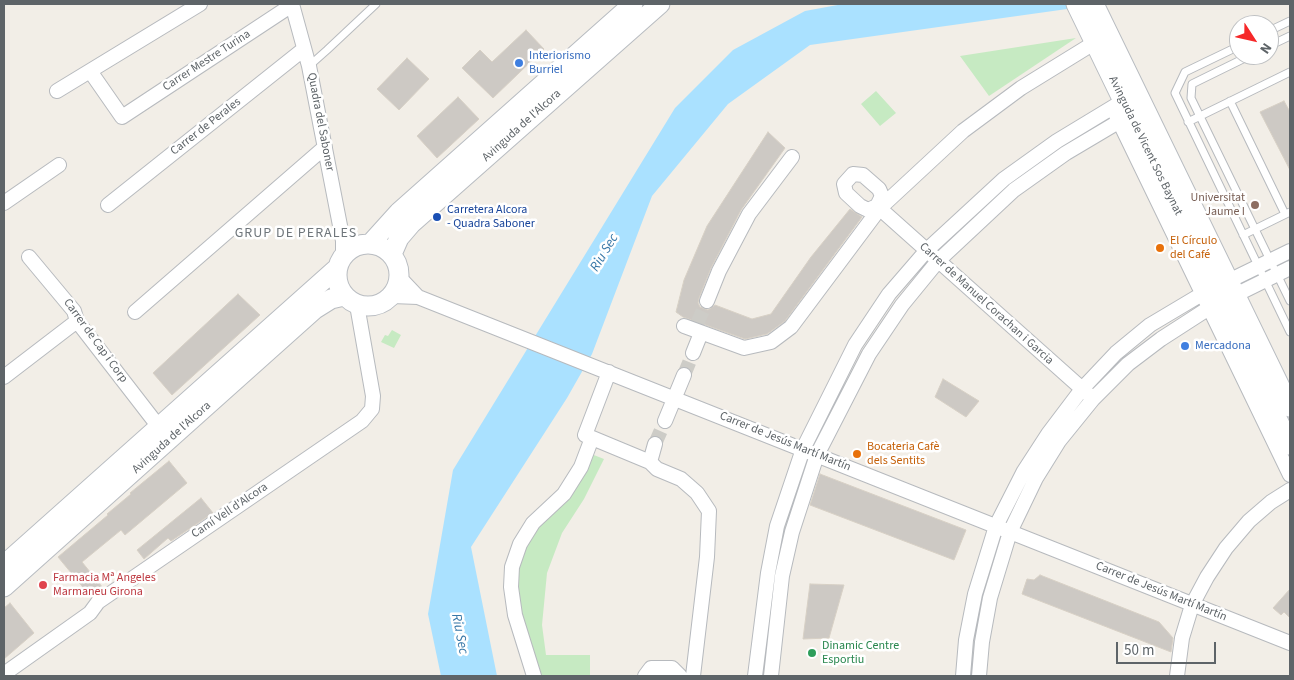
<!DOCTYPE html>
<meta charset="utf-8">
<style>
body{margin:0}
#map{position:relative;width:1294px;height:680px;overflow:hidden;background:#f2eee7;font-family:"Source Sans 3",sans-serif}
canvas{display:block}
.frame{position:absolute;inset:0;border:5px solid #5e6468;pointer-events:none}
.north{position:absolute;left:1229px;top:15px;width:50px;height:50px;box-sizing:border-box;background:#fff;border:1px solid #bfc1c3;border-radius:50%;rotate:125deg;font-size:14px;font-weight:700;line-height:20px;text-align:center;color:#5e6468}
.north::after{content:'';display:block;margin:auto;width:18px;height:22px;background:#f62829;clip-path:polygon(50% 0,100% 100%,50% 72%,0 100%)}
.scale{position:absolute;left:1116px;top:642px;width:100px;height:22px;box-sizing:border-box;border:2px solid #5e6468;border-top:0;padding-left:6px;font-size:15px;line-height:18px;white-space:nowrap;color:#5e6468;-webkit-text-stroke:4px #fff;paint-order:stroke}
</style>
<div id="map">
<canvas width="1294" height="680"></canvas>
<div class="frame"></div>
<div class="north">N</div>
<div class="scale">50 m</div>
</div>
<script>
const ctx = document.querySelector('canvas').getContext('2d');
ctx.lineJoin = 'round';
function fillPath(path, color) {
  ctx.fillStyle = color;
  ctx.fill(path, 'evenodd');
}
function shape(rows) {
  const path = new Path2D();
  for (const r of rows) {
    if (r.length === 3) {
      path.moveTo(r[0] + r[2], r[1]);
      path.arc(r[0], r[1], r[2], 0, 2 * Math.PI);
      continue;
    }
    path.moveTo(r[0], r[1]);
    for (let i = 2; i < r.length; i += 2) path.lineTo(r[i], r[i + 1]);
  }
  return path;
}
function stroke(path, color, width, dash) {
  ctx.strokeStyle = color;
  ctx.lineWidth = width;
  ctx.lineCap = dash ? 'butt' : 'round';
  ctx.setLineDash(dash || []);
  ctx.stroke(path);
}
function write(font, color, halo, rows, align = 'center') {
  ctx.font = font + ' "Source Sans 3",sans-serif';
  ctx.lineWidth = 5;
  ctx.setLineDash([]);
  ctx.textBaseline = 'middle';
  ctx.strokeStyle = halo;
  ctx.fillStyle = color;
  for (const [text, x, y, turn = 0] of rows) {
    ctx.save();
    ctx.translate(x, y);
    ctx.rotate((+turn || 0) * Math.PI / 180);
    ctx.textAlign = isNaN(turn) ? turn : align;
    if (halo) ctx.strokeText(text, 0, 0);
    ctx.fillText(text, 0, 0);
    ctx.restore();
  }
}
fillPath(shape([
 [1076,38,989,96,960,56],
 [876,91,896,113,880,126,861,104],
 [392,330,401,335,394,348,381,342,385,335,388,336],
 [581,450,604,459,584,499,562,533,547,573,542,625,546,655,590,655,590,676,529,676,507,566,558,491,575,463]
]), '#c6eac2');
fillPath(shape([
 [843,4,1103,4,810,45,728,104,652,196,592,354,567,398,471,547,497,676,441,676,428,614,453,470,675,108,733,50,805,11]
]), '#aae1ff');
const building = shape([
 [526,30,544,49,493,98,462,68,480,50,492,62,526,30],
 [407,58,429,79,399,110,377,89,407,58],
 [458,97,479,119,437,158,417,136,458,97],
 [1284,101,1290,112,1290,170,1260,112,1284,101],
 [768,132,785,148,741,210,711,268,699,298,698,303,700,307,708,310,715,305,752,319,771,314,811,257,850,209,862,217,785,321,767,334,745,339,683,317,676,312,684,280,707,226,768,132],
 [238,294,260,315,172,395,153,373,238,294],
 [943,379,979,401,966,417,935,397,943,379],
 [169,461,187,483,125,535,121,530,82,562,103,588,91,597,58,557,108,515,107,514,131,494,130,493,169,461],
 [820,474,966,530,954,560,810,505,820,474],
 [201,498,213,513,171,541,168,538,144,559,137,550,201,498],
 [1040,575,1159,622,1173,638,1171,652,1022,594,1027,579,1034,580,1040,575],
 [810,584,844,585,829,638,803,639,810,584],
 [1290,589,1290,618,1284,612,1281,615,1273,608,1290,589],
 [10,603,34,633,4,659,4,608,10,603]
]);
fillPath(building, '#cdc9c4');
stroke(building, '#d7d0c5', 1);
stroke(shape([
 [697,324,707,301],
 [684,375,693,353],
 [655,444,665,421]
]), '#cdccc7', 14, [14, 7]);
const lane = shape([
 [1269,31,1290,21],
 [1239,46,1185,72,1175,93,1290,332],
 [1269,46,1290,36],
 [1251,55,1192,84,1191,98,1290,301],
 [309,66,327,50,376,4],
 [1230,101,1285,214],
 [1188,122,1290,72],
 [1243,235,1290,212]
]);
const street = shape([
 [292,4,309,66,343,241,343,255],
 [90,71,122,117,292,5],
 [57,91,200,4],
 [1116,115,1290,475],
 [853,174,863,175,879,189,882,196,877,206,868,210,860,206,846,193,844,184,853,174],
 [4,203,59,165],
 [108,205,304,49],
 [877,206,1089,395],
 [29,257,74,311,77,321,159,427],
 [400,278,418,297],
 [392,296,418,297,1290,643],
 [707,301,719,271,749,214,792,157],
 [135,312,325,147],
 [684,326,744,348,771,342,791,327,880,208,963,131,1021,88,1094,43],
 [693,353,701,333],
 [609,372,585,435,650,462],
 [4,377,77,321],
 [665,421,684,375],
 [655,444,650,462,657,469,681,479,697,493,709,511,707,557,693,676],
 [4,674,90,613,98,602,362,421,372,409,373,396,357,305],
 [534,676,515,615,511,587,512,567,520,544,533,523,564,494,581,467,592,438],
 [645,676,651,668,672,668,680,676],
 [755,676,768,573,777,526,803,449,855,345,889,294,927,250,1004,179,1057,141,1123,101],
 [771,676,782,576,792,532,817,455,869,354,902,305,938,261,1014,190,1066,153,1130,115],
 [963,676,966,640,975,594,996,526,1024,471,1048,434,1082,389,1116,353,1150,325,1202,294,1290,251],
 [979,676,982,642,990,598,1010,532,1036,478,1059,441,1093,399,1128,364,1161,339,1209,308,1290,268],
 [1177,676,1182,638,1192,605,1207,577,1226,548,1249,521,1271,502,1290,490]
]);
const secondary = shape([
 [1076,4,1290,445],
 [1094,4,1290,407],
 [371,243,399,212,633,4],
 [368,275,31],
 [392,254,399,238,411,224,660,4],
 [4,565,336,269],
 [4,587,315,309,331,299,344,296]
]);
stroke(lane, '#b7babe', 9);
stroke(street, '#b7babe', 16);
stroke(secondary, '#b8bcc1', 21);
stroke(lane, '#fff', 7);
stroke(street, '#fff', 14);
stroke(secondary, '#fff', 19);
for (const [x, y, r, color] of [
 [519,63,5,"#3f7fe0"],
 [1255,205,5,"#8d6e63"],
 [437,217,5,"#1a4fb4"],
 [1160,248,5,"#e8710a"],
 [1185,346,5,"#3f7fe0"],
 [857,454,5,"#e8710a"],
 [43,585,5,"#e0444e"],
 [812,653,5,"#2e9e5b"]
]) {
  const dot = new Path2D();
  dot.arc(x, y, r, 0, 2 * Math.PI);
  ctx.fillStyle = color;
  ctx.fill(dot);
  stroke(dot, '#fff', 2);
}
write('12px', '#366cbe', '#fff', [
 ["Interiorismo",529,56],
 ["Burriel",529,70],
 ["Mercadona",1195,346]
], 'left');
write('12px', '#5e6468', '#fff', [
 ["Carrer Mestre Turina",207,61,-33],
 ["Quadra del Saboner",320,122,79],
 ["Avinguda de l'Alcora",522,126,-42],
 ["Carrer de Perales",206,127,-38],
 ["Avinguda de Vicent Sos Baynat",1145,146,64],
 ["Carrer de Manuel Corachan i Garcia",986,304,42],
 ["Carrer de Cap i Corp",95,341,54],
 ["Avinguda de l'Alcora",172,438,-42],
 ["Carrer de Jesús Martí Martín",785,442,22],
 ["Camí Vell d'Alcora",230,511,-34],
 ["Carrer de Jesús Martí Martín",1161,592,22]
]);
write('12px', '#785e54', '#fff', [
 ["Universitat",1245,198],
 ["Jaume I",1245,212]
], 'right');
write('12px', '#164399', '#fff', [
 ["Carretera Alcora",447,210],
 ["- Quadra Saboner",447,224]
], 'left');
write('12px', '#c56008', '#fff', [
 ["El Círculo",1170,241],
 ["del Café",1170,255],
 ["Bocateria Cafè",867,447],
 ["dels Sentits",867,461]
], 'left');
write('12px', '#be3a42', '#fff', [
 ["Farmacia Mª Angeles",53,578],
 ["Marmaneu Girona",53,592]
], 'left');
write('12px', '#27864d', '#fff', [
 ["Dinamic Centre",822,646],
 ["Esportiu",822,660]
], 'left');
ctx.letterSpacing = '1px';
write('14px', '#6f767b', '#fff', [
 ["GRUP DE PERALES",296,234]
]);
ctx.letterSpacing = '0px';
write('italic 14px', '#3777a7', '#fff', [
 ["Riu Sec",605,253,-59],
 ["Riu Sec",459,634,79]
]);
</script>
